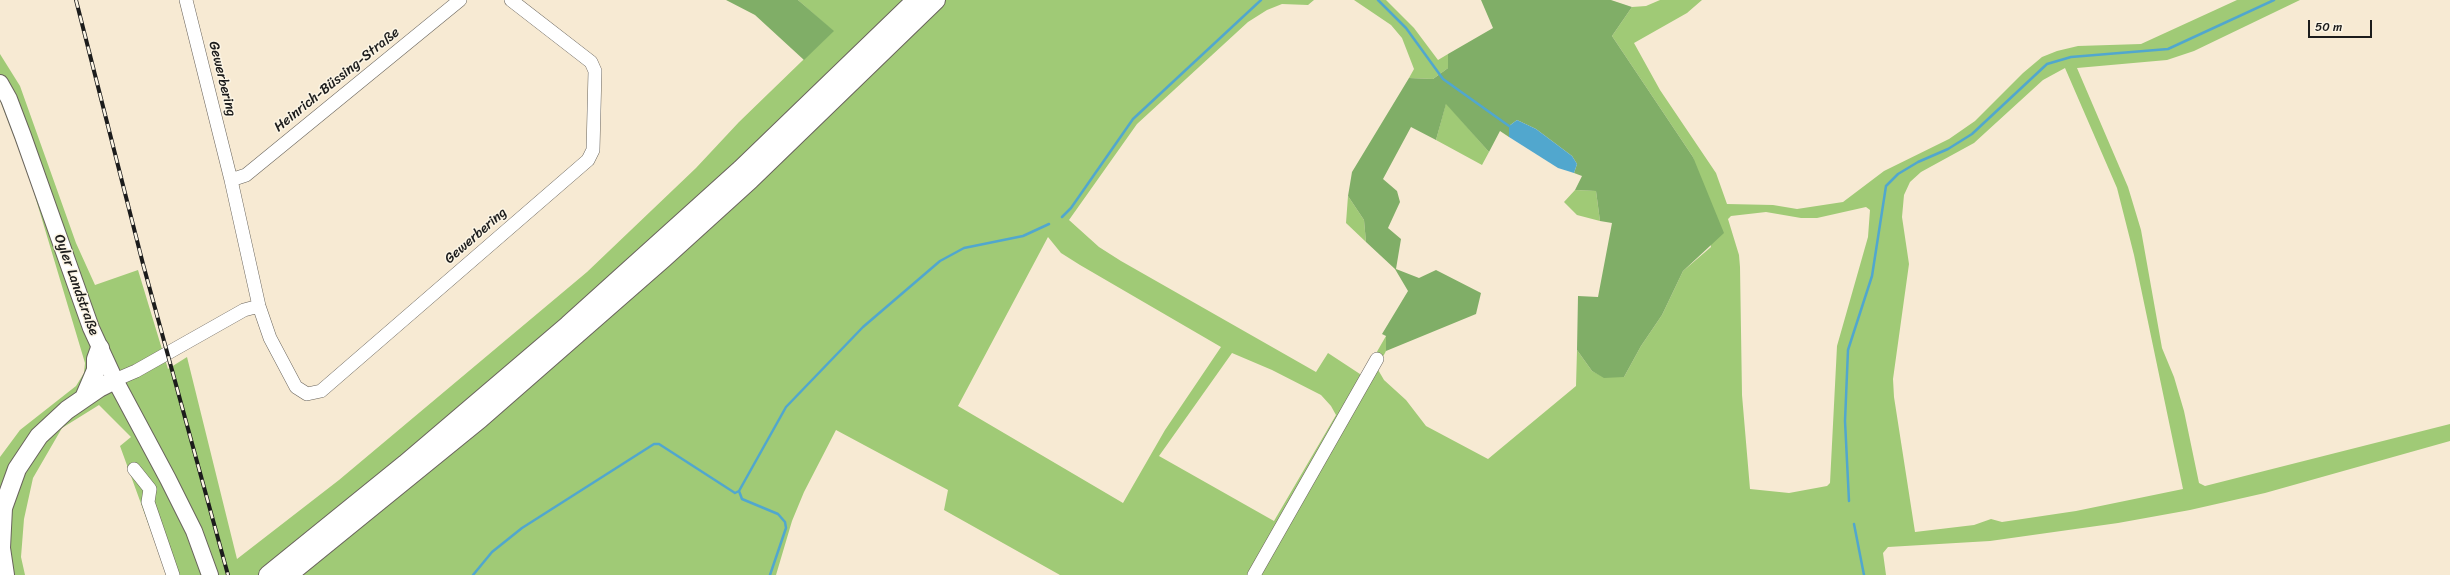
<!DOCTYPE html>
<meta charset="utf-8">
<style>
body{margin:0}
#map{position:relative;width:2450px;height:575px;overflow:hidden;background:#f7ead3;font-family:Sriracha,sans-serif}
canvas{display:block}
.scale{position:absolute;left:2308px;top:20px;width:64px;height:18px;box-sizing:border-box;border:2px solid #1c1c1c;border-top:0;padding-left:5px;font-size:12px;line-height:14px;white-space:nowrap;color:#1c1c1c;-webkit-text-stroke:3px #fcf5e5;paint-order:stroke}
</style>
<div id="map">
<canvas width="2450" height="575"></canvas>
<div class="scale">50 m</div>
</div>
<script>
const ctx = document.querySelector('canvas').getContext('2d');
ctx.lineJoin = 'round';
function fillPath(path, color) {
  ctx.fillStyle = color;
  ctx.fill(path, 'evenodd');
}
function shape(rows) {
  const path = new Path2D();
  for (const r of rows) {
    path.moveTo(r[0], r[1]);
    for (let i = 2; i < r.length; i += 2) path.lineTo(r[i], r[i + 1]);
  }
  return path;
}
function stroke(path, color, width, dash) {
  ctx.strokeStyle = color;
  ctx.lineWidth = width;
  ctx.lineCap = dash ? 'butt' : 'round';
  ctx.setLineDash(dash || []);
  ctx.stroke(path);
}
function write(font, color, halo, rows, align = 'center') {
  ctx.font = font + ' Sriracha,sans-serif';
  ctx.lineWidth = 3;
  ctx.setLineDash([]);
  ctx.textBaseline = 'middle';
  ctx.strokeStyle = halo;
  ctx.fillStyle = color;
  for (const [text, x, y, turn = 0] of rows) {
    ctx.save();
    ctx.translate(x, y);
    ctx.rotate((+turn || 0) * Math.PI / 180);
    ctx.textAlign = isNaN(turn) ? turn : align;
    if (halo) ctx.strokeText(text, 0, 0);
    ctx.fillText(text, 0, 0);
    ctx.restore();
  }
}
fillPath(shape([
 [798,0,1314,0,1308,5,1282,4,1267,10,1248,22,1137,124,1069,220,1099,247,1121,261,1316,372,1328,353,1363,376,1386,336,1386,351,1377,368,1384,380,1406,400,1426,426,1488,459,1576,386,1577,350,1592,371,1604,377,1624,377,1641,346,1662,315,1683,271,1711,247,1693,157,1612,36,1632,7,1646,6,1660,0,1702,0,1687,13,1634,43,1660,90,1716,173,1727,204,1773,205,1797,209,1843,202,1884,171,1949,139,1975,121,2023,73,2042,57,2057,51,2078,46,2141,44,2237,0,2300,0,2194,51,2167,60,2077,68,2128,187,2141,230,2162,348,2174,377,2184,411,2199,483,2205,486,2450,424,2450,441,2265,493,2190,510,2118,523,1990,541,1888,547,1883,553,1886,575,1060,575,944,510,948,490,836,430,804,492,792,521,776,575,167,575,120,446,131,437,99,405,62,428,33,478,24,519,21,557,25,575,0,575,0,457,20,430,76,386,84,373,85,363,29,176,0,100,0,54,20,86,76,243,95,285,138,270,168,369,187,357,237,559,339,480,587,272,696,168,739,122,833,31],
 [2065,68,2117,188,2134,255,2183,489,2076,511,2002,522,1991,519,1974,525,1915,532,1894,397,1893,379,1909,264,1902,217,1904,195,1910,182,1921,172,1974,143,2043,80],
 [1866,207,1870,210,1868,237,1837,346,1830,483,1827,486,1789,493,1750,489,1742,395,1740,267,1739,255,1728,219,1731,216,1766,212,1801,218,1817,218],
 [1048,237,1061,253,1080,265,1221,347,1165,430,1123,503,958,406],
 [1232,353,1272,370,1321,395,1331,406,1336,415,1274,521,1159,456],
 [1354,0,1386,0,1414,28,1438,60,1448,54,1448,68,1433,79,1409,78,1414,69,1402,38,1391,25],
 [1446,103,1489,152,1482,165,1436,140],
 [1575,190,1596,191,1600,221,1577,215,1564,202],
 [1348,196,1364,220,1366,242,1346,223]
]), '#a0ca76');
fillPath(shape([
 [726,0,798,0,834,31,804,60,755,15],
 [1481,0,1611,0,1632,7,1612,36,1693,157,1724,233,1683,271,1662,315,1641,346,1624,377,1604,378,1592,371,1577,350,1578,296,1598,297,1612,223,1600,221,1596,191,1575,190,1582,176,1574,173,1577,164,1572,156,1536,129,1517,120,1509,126,1509,137,1500,131,1489,152,1446,104,1436,140,1411,127,1383,179,1397,191,1400,202,1388,228,1401,239,1396,269,1419,278,1436,270,1481,293,1476,314,1386,351,1386,336,1382,334,1408,291,1395,269,1366,242,1364,220,1348,196,1352,172,1409,78,1433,79,1448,68,1448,54,1493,28]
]), '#80ae67');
fillPath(shape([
 [1517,120,1536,129,1572,156,1577,164,1574,173,1558,168,1509,137,1509,126]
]), '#51a7ce');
stroke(shape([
 [1378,0,1406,28,1443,79,1509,126],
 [1062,217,1071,208,1133,119,1261,0],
 [1849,501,1845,421,1848,350,1872,276,1886,186,1898,174,1918,162,1948,149,1972,134,2047,64,2071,57,2168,49,2274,0],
 [1854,524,1864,575],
 [473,575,492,552,522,528,654,444,659,444,735,493,739,491],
 [770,575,786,528,785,522,778,514,742,499,739,491,786,407,863,327,940,261,964,248,1023,236,1049,224]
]), '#51a7ce', 2.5);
const minor = shape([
 [186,0,231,180,259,306,270,338,296,387,307,394,321,391,588,160,593,150,595,71,591,62,511,0],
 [231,180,246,175,460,0],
 [115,380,136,371,244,310,259,306],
 [134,469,150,489,148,502,173,575],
 [1254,575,1377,359]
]);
const major = shape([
 [0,83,9,99,23,136,91,328,115,380,168,479,194,531,210,575]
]);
const highway = shape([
 [84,398,96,370,96,359,100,348],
 [5,575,1,548,3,508,17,469,39,436,67,410,99,388,115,380],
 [268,575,405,464,568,325,741,169,916,0],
 [288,575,480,419,663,259,750,180,936,0]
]);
stroke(minor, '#69645c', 14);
stroke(major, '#69645c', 18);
stroke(highway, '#69645c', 20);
stroke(minor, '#fff', 13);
stroke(major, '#fff', 16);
stroke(highway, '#fff', 18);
const rail = shape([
 [76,0,143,264,228,575]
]);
stroke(rail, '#1c1c1c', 4);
stroke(rail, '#fcf5e5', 2.5, [8]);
write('14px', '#1c1c1c', '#fcf5e5', [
 ["Gewerbering",222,79,76],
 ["Heinrich-Büssing-Straße",337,80,-39],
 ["Gewerbering",476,236,-41],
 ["Oyler Landstraße",76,285,70]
]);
</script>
